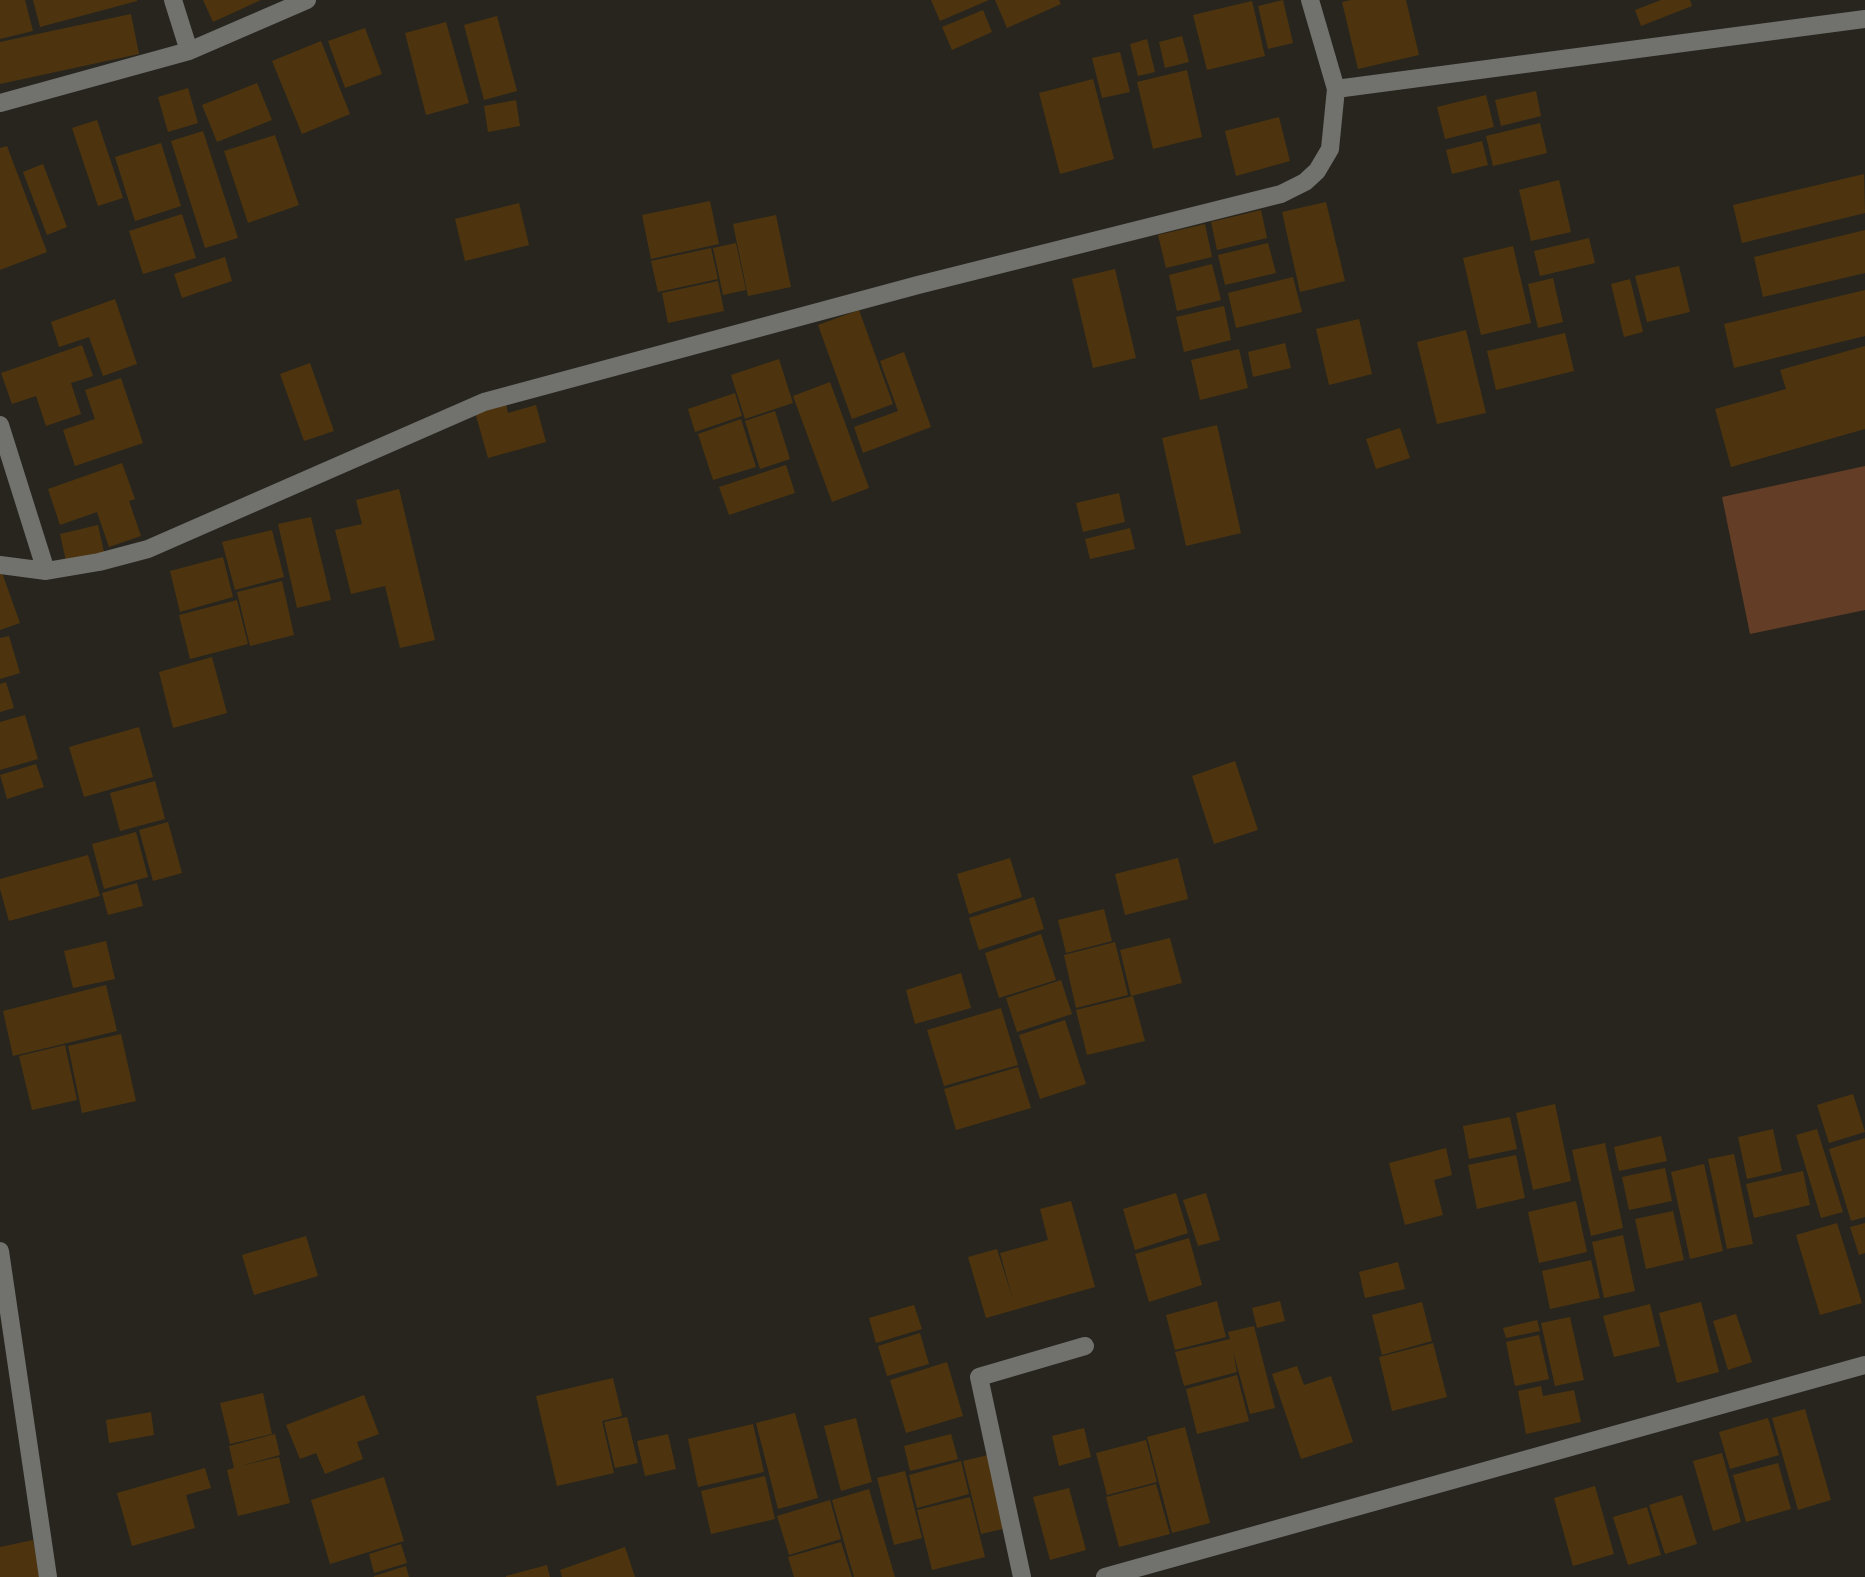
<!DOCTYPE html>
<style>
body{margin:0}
canvas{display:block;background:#27251d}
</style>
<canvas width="1865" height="1577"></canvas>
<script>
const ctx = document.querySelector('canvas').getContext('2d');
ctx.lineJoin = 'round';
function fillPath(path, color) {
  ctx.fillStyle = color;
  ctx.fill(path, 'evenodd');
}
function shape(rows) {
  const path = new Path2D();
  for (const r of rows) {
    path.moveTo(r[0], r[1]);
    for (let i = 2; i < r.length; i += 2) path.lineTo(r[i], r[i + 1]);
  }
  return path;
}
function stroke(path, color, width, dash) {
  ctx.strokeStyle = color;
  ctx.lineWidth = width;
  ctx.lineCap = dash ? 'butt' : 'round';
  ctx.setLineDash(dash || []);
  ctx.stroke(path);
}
fillPath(shape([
 [1865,466,1865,610,1750,634,1722,497]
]), '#633d26');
fillPath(shape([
 [0,0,25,0,33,31,0,39],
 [33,0,137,0,137,1,40,27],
 [203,0,261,0,213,22],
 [931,0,989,0,940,21],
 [995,0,1059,0,1061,4,1007,28],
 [1283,0,1293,43,1268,49,1258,6],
 [1351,0,1406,0,1419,55,1358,69,1342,2],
 [1661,0,1690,0,1692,6,1641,26,1635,10],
 [1252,1,1265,56,1207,70,1193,15],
 [983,10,992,32,952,50,942,27],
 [131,14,139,54,0,84,0,42],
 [497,16,517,91,484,100,464,25],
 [446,22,469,103,426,115,405,33],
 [365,28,382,74,345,88,328,41],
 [1182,36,1189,62,1165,68,1159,42],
 [1147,39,1155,72,1138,76,1130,44],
 [321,41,350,114,302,134,272,61],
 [1120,52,1130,92,1102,98,1092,58],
 [1187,70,1202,137,1153,149,1137,82],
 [1093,79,1114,159,1060,174,1039,93],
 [257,83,272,120,217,142,202,105],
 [188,88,198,123,168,132,158,97],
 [1536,91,1541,116,1501,126,1495,100],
 [1486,95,1494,127,1445,139,1437,107],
 [516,100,520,126,488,132,484,106],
 [1279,117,1290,161,1236,176,1225,131],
 [97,120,123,198,98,206,72,128],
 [1540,123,1547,153,1493,166,1486,136],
 [203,131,238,238,205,248,171,141],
 [275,135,299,205,248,223,224,151],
 [1482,141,1488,165,1452,174,1446,150],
 [161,143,181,206,135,221,115,157],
 [7,146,47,252,0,270,0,148],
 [43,164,67,227,47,235,23,172],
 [1864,174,1865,213,1742,243,1733,205],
 [1559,180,1571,232,1531,241,1519,190],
 [710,201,719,244,651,259,642,215],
 [1326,202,1345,281,1300,292,1282,212],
 [519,203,529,245,465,261,455,219],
 [1261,210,1267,238,1217,250,1211,222],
 [182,214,196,258,143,274,129,231],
 [776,215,791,287,748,296,733,224],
 [1205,224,1212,257,1166,268,1158,235],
 [1865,230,1865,273,1763,297,1754,257],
 [1589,238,1595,263,1540,276,1534,251],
 [736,243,746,290,723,295,713,248],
 [1268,243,1276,273,1225,285,1218,255],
 [1513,246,1531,323,1481,335,1463,258],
 [711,248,718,279,658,292,651,261],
 [225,257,232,281,182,298,174,274],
 [1212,264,1221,300,1177,311,1169,275],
 [1679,266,1690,312,1647,322,1635,276],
 [1115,269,1136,358,1093,368,1072,279],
 [1293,277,1302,312,1236,328,1228,293],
 [1553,278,1563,322,1538,328,1528,284],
 [1630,279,1643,332,1624,337,1611,284],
 [718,281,724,311,668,323,662,293],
 [1865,290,1865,336,1734,368,1724,324],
 [115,299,137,364,103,376,89,337,59,347,51,322],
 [1224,306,1231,340,1184,352,1176,317],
 [859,310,893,404,852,419,818,325],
 [1359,319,1372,374,1329,385,1316,329],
 [1466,330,1486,413,1437,424,1417,342],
 [1565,333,1574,371,1496,390,1487,351],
 [1285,343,1291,368,1253,377,1248,352],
 [82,345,93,376,71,383,81,414,46,426,36,396,12,404,1,373],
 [1865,346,1865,429,1731,467,1715,409,1786,389,1780,370],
 [1239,349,1248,388,1200,400,1191,360],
 [904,352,931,427,863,453,854,427,898,411,880,361],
 [779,359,793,403,745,419,731,375],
 [310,363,334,431,304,441,280,374],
 [121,378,143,443,75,466,63,430,95,419,85,390],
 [830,382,869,488,832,502,793,396],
 [735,393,742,416,695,432,688,409],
 [506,404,508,413,536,405,546,442,488,458,475,412],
 [775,411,790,459,760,469,745,421],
 [741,419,756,467,713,480,698,434],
 [1217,425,1241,533,1186,546,1162,438],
 [1400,428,1410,458,1376,469,1366,439],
 [122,463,135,499,129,501,141,536,109,547,97,512,60,525,48,489],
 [786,465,795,493,729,515,719,487],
 [399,489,435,640,400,648,385,586,351,594,335,530,362,524,356,500],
 [1119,493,1125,522,1083,532,1076,503],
 [311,517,331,600,297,608,278,524],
 [98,525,104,552,66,561,60,534],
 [1130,528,1135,549,1090,559,1085,539],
 [272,530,284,577,235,590,222,542],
 [223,557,233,597,180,612,170,571],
 [0,567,20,623,0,630],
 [282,581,294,635,250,646,237,592],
 [237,600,248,644,190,659,179,615],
 [9,636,20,673,0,679,0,638],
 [212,657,227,713,173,728,159,672],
 [6,682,14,708,0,712,0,684],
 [25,715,38,759,0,770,0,722],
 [139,727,153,777,84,797,69,747],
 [1235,761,1258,830,1214,844,1192,776],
 [36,764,44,787,7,799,0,775],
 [155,781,165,819,120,831,110,793],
 [168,822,182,873,153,881,139,830],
 [136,832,148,877,104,889,92,844],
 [88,855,100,896,9,921,0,889,0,879],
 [1010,858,1022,897,969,914,957,874],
 [1178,858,1188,899,1125,915,1115,874],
 [137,883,143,906,108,915,102,893],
 [1034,897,1044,929,979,950,969,918],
 [1104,909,1112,941,1066,953,1058,920],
 [1041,934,1056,980,999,998,985,953],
 [1170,938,1182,983,1131,996,1120,950],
 [106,941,115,979,73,988,64,951],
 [1115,942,1128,995,1076,1008,1064,955],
 [961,973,971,1008,915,1024,906,990],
 [1061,980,1072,1014,1017,1032,1006,998],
 [106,985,117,1031,13,1056,3,1011],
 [1133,996,1145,1041,1087,1055,1076,1010],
 [1001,1008,1018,1065,944,1086,927,1030],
 [1065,1020,1086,1084,1040,1099,1019,1035],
 [121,1034,136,1101,82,1113,68,1046],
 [65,1045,77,1100,32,1110,19,1056],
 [1018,1067,1031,1108,956,1130,944,1089],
 [1853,1094,1865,1132,1829,1143,1817,1105],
 [1555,1104,1571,1181,1533,1190,1516,1113],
 [1510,1117,1517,1149,1469,1159,1463,1126],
 [1773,1129,1782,1171,1747,1179,1738,1137],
 [1817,1129,1843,1212,1821,1218,1796,1135],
 [1661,1136,1667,1161,1619,1171,1614,1147],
 [1865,1138,1865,1217,1851,1221,1829,1149],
 [1605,1143,1623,1228,1591,1236,1572,1150],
 [1446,1148,1452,1175,1434,1180,1443,1215,1405,1225,1389,1163],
 [1734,1154,1753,1244,1727,1249,1708,1159],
 [1516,1155,1525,1198,1477,1209,1468,1165],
 [1704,1164,1723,1251,1690,1259,1671,1172],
 [1665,1168,1672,1201,1629,1210,1622,1177],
 [1803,1171,1810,1205,1754,1218,1746,1184],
 [1176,1193,1188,1233,1135,1250,1123,1209],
 [1206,1193,1220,1240,1198,1246,1183,1200],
 [1071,1201,1095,1287,986,1318,968,1257,997,1249,1013,1300,1000,1253,1048,1240,1040,1209],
 [1576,1201,1587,1252,1539,1263,1528,1212],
 [1673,1211,1684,1260,1646,1269,1635,1219],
 [1837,1223,1862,1303,1820,1315,1796,1235],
 [1865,1223,1865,1253,1859,1255,1850,1227],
 [1623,1235,1635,1291,1604,1298,1592,1242],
 [306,1236,318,1276,254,1295,242,1255],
 [1189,1238,1202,1285,1149,1302,1135,1254],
 [1591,1260,1600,1298,1550,1309,1542,1271],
 [1398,1262,1405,1289,1365,1298,1359,1272],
 [1217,1301,1226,1337,1175,1350,1166,1315],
 [1280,1301,1285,1321,1257,1328,1252,1308],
 [1422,1302,1432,1341,1382,1355,1372,1315],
 [1701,1302,1719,1372,1677,1383,1659,1313],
 [1650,1304,1660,1346,1614,1357,1603,1316],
 [914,1305,922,1329,876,1343,869,1318],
 [1736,1314,1752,1362,1728,1370,1713,1321],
 [1570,1317,1584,1380,1555,1386,1541,1323],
 [1537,1320,1540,1331,1506,1338,1503,1328],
 [1254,1326,1275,1408,1250,1414,1233,1351,1237,1372,1184,1386,1175,1352,1230,1339,1228,1332],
 [920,1333,929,1364,887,1376,878,1346],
 [1539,1335,1549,1379,1515,1386,1506,1342],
 [1433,1343,1447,1397,1392,1411,1379,1357],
 [947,1362,963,1416,906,1433,890,1380],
 [1297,1366,1304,1385,1331,1376,1353,1442,1301,1459,1272,1374],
 [1237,1375,1249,1421,1197,1434,1186,1389],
 [613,1378,622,1416,602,1421,614,1473,557,1486,536,1396],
 [1541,1386,1543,1396,1574,1390,1581,1422,1526,1434,1518,1391],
 [263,1393,272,1434,230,1444,220,1403],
 [364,1395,379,1434,357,1442,363,1459,325,1474,316,1453,300,1459,286,1425],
 [1805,1409,1831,1500,1798,1510,1772,1418],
 [151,1412,154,1435,109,1443,106,1420],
 [795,1413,818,1498,778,1509,756,1423],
 [627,1417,638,1463,615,1468,604,1422],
 [856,1418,872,1482,841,1491,824,1426],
 [1768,1418,1779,1455,1730,1469,1719,1432],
 [753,1424,764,1472,698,1487,688,1439],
 [1185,1427,1210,1523,1172,1533,1147,1437],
 [1084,1428,1091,1457,1059,1466,1052,1436],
 [275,1434,280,1455,240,1466,279,1457,290,1503,238,1516,227,1470,234,1468,229,1446],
 [668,1434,676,1469,645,1476,637,1441],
 [951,1434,958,1459,910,1471,904,1446],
 [1146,1440,1157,1482,1107,1495,1096,1453],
 [1722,1453,1741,1522,1713,1531,1693,1461],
 [988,1455,1007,1528,981,1534,963,1461],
 [961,1461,969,1494,917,1508,909,1475],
 [1778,1463,1791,1509,1746,1522,1733,1475],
 [205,1468,211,1488,186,1495,195,1528,132,1546,117,1493],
 [905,1471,922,1538,894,1545,877,1478],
 [765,1476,775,1519,711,1534,701,1491],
 [384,1477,404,1541,330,1564,311,1500],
 [1156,1484,1170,1534,1119,1547,1106,1497],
 [1595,1486,1614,1554,1573,1566,1554,1498],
 [1069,1488,1086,1550,1050,1560,1033,1497],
 [869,1489,895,1577,854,1577,832,1500],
 [1682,1495,1697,1544,1665,1554,1649,1505],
 [970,1497,985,1557,932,1570,917,1510],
 [830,1500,841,1539,789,1555,777,1516],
 [1647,1507,1661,1555,1628,1565,1613,1517],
 [33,1540,40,1577,0,1577,0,1547],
 [841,1542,852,1577,794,1577,788,1557],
 [401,1544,407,1563,374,1573,369,1554],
 [625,1547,635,1577,562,1577,560,1570],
 [547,1565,550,1577,506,1577,506,1576],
 [406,1566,409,1577,374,1577,374,1576]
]), '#4d340e');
stroke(shape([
 [173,0,189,51],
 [1336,89,1865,19],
 [0,103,189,51,307,0],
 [0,425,46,571],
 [0,565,46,571,99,562,148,549,484,402,918,285,1281,194,1305,182,1317,171,1330,149,1336,89,1310,0],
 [0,1251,48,1577],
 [1022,1577,979,1377,1085,1346],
 [1105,1577,1865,1365]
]), '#71726e', 18);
</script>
